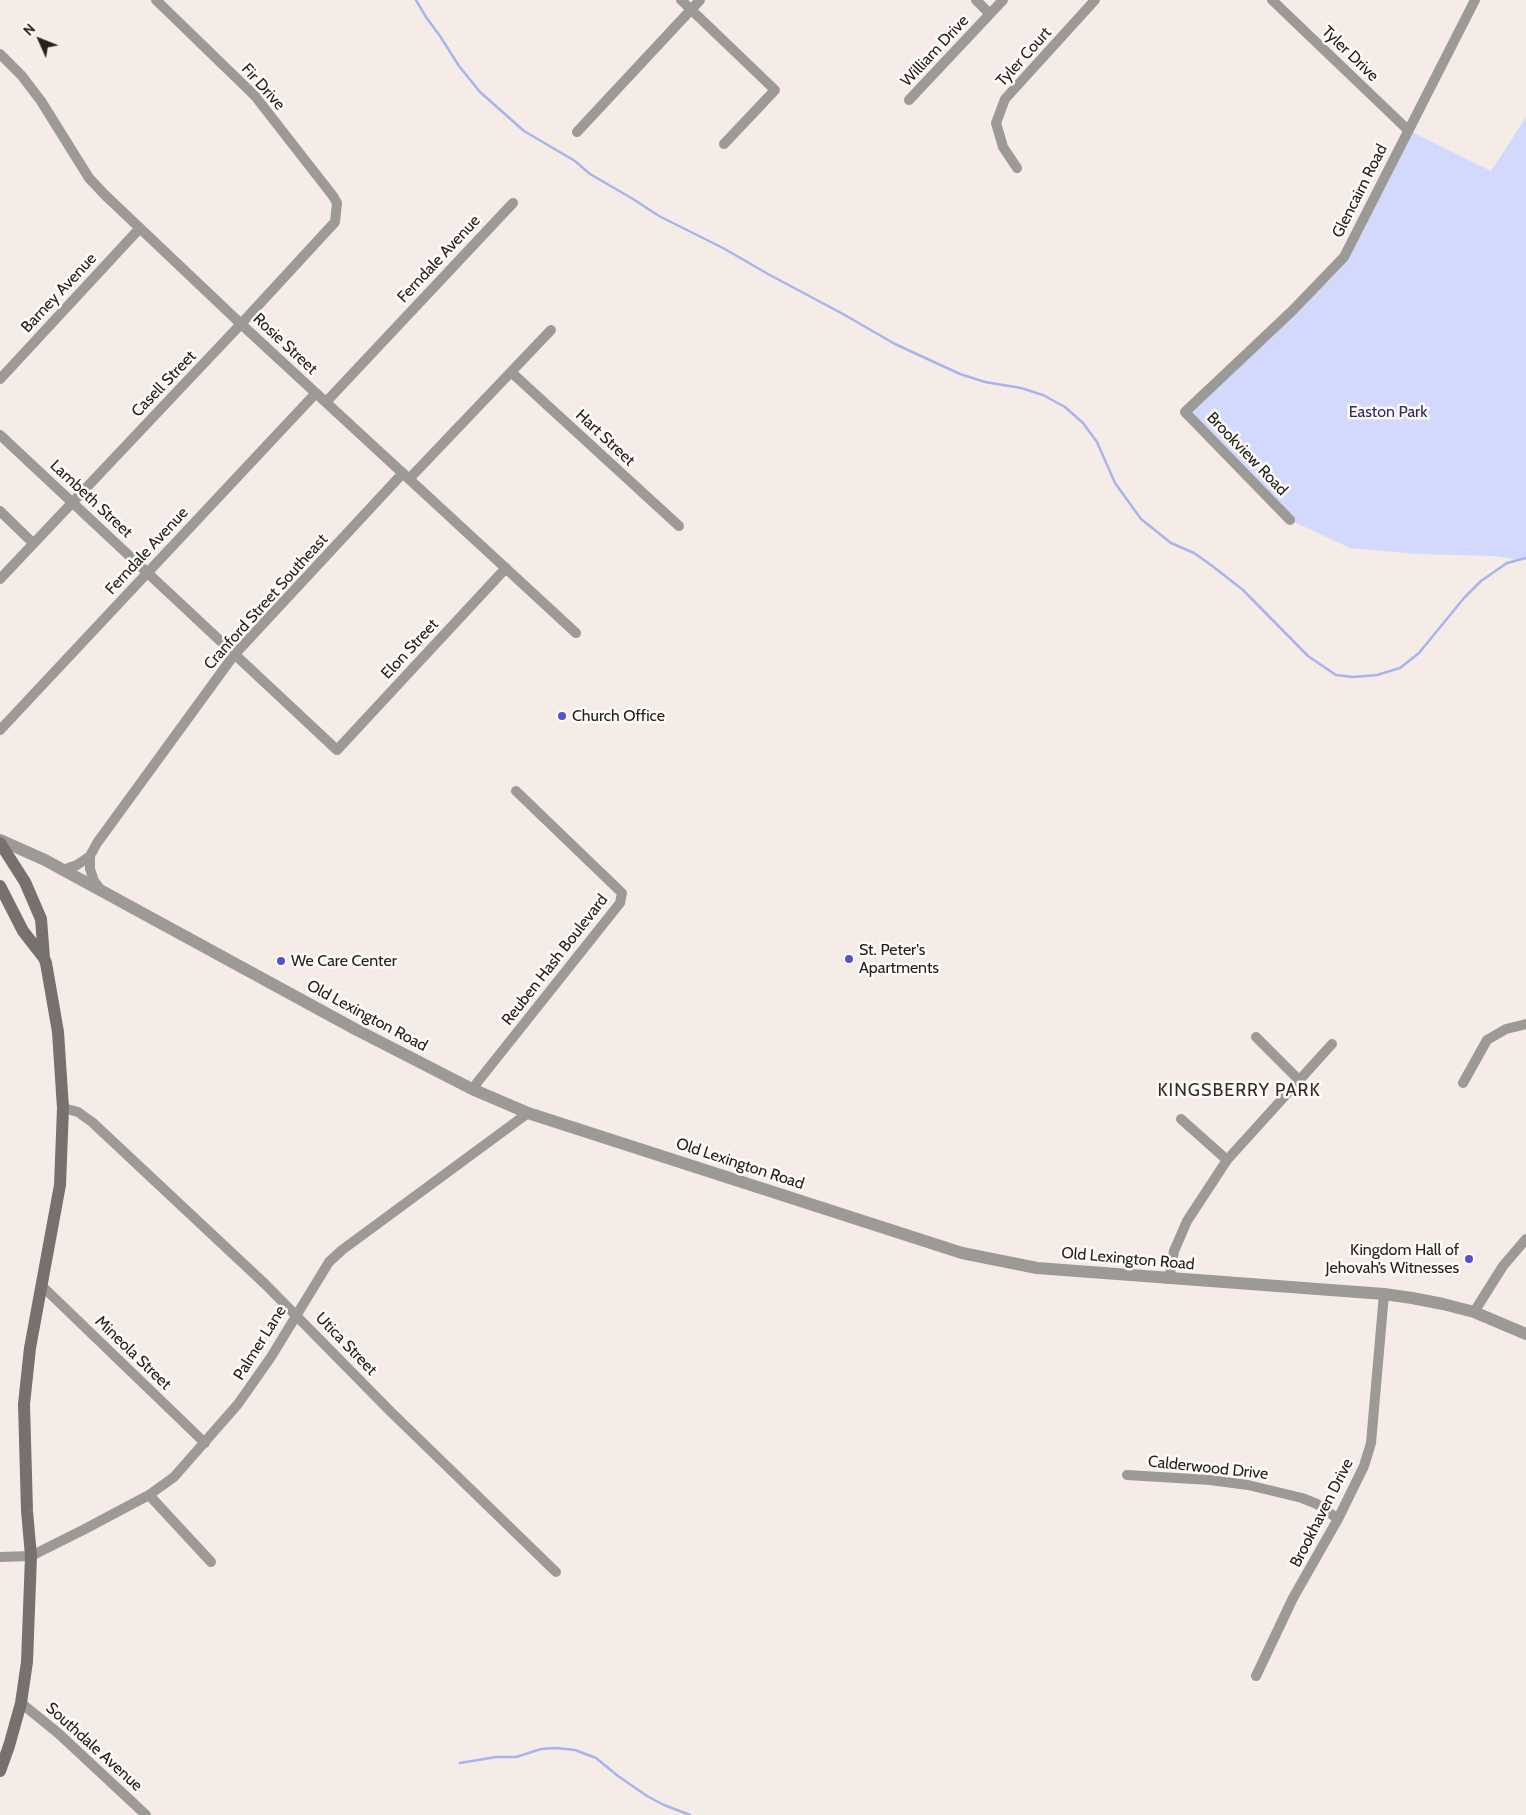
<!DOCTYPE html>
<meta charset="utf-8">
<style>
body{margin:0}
#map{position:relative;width:1526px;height:1815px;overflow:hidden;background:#f5ece7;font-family:Cabin,sans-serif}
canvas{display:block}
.north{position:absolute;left:15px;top:15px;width:50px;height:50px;-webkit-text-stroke:4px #fefbf8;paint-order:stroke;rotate:314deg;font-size:14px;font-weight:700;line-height:20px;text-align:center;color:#24211f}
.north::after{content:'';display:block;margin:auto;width:18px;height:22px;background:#24211f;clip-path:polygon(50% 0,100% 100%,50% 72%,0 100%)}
</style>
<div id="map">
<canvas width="1526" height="1815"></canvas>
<div class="north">N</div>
</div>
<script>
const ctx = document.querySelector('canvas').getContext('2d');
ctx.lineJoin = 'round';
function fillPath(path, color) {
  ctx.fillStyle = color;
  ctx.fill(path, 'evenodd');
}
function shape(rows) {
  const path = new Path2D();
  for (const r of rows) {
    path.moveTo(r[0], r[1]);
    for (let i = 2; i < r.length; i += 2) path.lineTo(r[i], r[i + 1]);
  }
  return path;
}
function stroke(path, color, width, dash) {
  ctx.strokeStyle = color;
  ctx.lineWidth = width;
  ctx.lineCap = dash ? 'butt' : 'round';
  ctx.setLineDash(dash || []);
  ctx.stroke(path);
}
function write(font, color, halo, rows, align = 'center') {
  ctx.font = font + ' Cabin,sans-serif';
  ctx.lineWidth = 5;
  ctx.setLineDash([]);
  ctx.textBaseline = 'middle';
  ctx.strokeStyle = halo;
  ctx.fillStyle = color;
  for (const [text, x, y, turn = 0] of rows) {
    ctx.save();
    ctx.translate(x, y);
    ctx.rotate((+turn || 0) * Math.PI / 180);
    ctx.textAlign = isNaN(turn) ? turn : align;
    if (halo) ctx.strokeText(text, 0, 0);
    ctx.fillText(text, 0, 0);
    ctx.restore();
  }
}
fillPath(shape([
 [1526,117,1526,558,1519,560,1494,556,1417,554,1350,548,1290,520,1185,412,1344,257,1408,130,1491,171]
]), '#d2d9fd');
stroke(shape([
 [416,0,426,17,440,36,459,66,480,92,524,131,575,161,590,174,633,199,659,216,723,248,768,274,843,314,895,344,960,374,985,382,1021,388,1043,395,1065,407,1083,423,1097,442,1115,483,1141,519,1171,543,1194,553,1211,565,1243,590,1308,656,1336,675,1353,677,1377,675,1400,668,1419,653,1464,598,1481,581,1507,563,1526,558],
 [460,1763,496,1757,516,1757,541,1749,556,1748,575,1750,596,1758,618,1776,647,1796,664,1805,690,1815]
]), '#aab3ec', 2.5);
stroke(shape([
 [681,0,775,90,724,144],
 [976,0,990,14],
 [1272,0,1408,130],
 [0,54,22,76,41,101,89,178,105,195,241,324,576,633],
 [909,100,1003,0],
 [577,132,700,0],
 [1017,168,1003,147,996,123,1005,99,1095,0],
 [511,372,679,526],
 [0,379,140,228],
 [326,402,513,203],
 [0,435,337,750,506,568],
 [409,479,551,330],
 [0,511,33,543],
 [1290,520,1185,412,1292,311,1344,257,1475,0],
 [0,579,241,324,335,222,337,203,333,196,255,96,156,0],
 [0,730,316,393],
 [63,870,77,865,90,856],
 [100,889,94,881,90,869,90,856,97,843,234,655,403,473],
 [1256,1037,1300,1081],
 [1463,1083,1487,1040,1506,1029,1526,1024],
 [472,1089,620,903,622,893,516,791],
 [63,1108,78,1112,92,1122,265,1284,391,1412,556,1572],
 [1181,1119,1227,1160],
 [1169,1279,1174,1251,1187,1221,1227,1160,1332,1044],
 [41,1285,205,1443],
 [1474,1312,1503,1266,1526,1239],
 [1127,1475,1210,1480,1248,1485,1302,1498,1317,1504,1338,1519],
 [149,1495,211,1562],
 [0,1557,31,1556,83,1530,149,1495,174,1477,238,1404,271,1357,329,1262,342,1250,528,1113],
 [1256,1676,1293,1598,1338,1519,1364,1466,1371,1443,1384,1294],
 [21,1703,58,1733,146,1815]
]), '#9d9997', 10);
stroke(shape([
 [0,840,45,860,355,1029,472,1089,528,1113,962,1253,1037,1268,1384,1294,1412,1298,1443,1304,1474,1312,1526,1334]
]), '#9d9997', 12);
stroke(shape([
 [0,843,25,882,41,919,44,958,46,963,58,1032,63,1108,60,1185,30,1348,24,1404,27,1511,31,1556,27,1662,21,1703,9,1746,0,1771],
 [0,886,23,931,44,958]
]), '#76716e', 12);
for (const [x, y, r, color] of [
 [562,716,5,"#5154cb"],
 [849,959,5,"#5154cb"],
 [281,961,5,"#5154cb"],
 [1469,1259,5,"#5154cb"]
]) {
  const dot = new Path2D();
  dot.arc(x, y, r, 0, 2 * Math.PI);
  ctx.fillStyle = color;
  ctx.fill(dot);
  stroke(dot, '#fefbf8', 2);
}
write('16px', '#24211f', '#fefbf8', [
 ["William Drive",935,51,-47],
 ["Tyler Drive",1350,54,44],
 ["Tyler Court",1024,57,-48],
 ["Fir Drive",263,87,48],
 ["Glencairn Road",1360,191,-63],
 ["Ferndale Avenue",439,259,-47],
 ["Barney Avenue",59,293,-47],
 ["Rosie Street",285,344,43],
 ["Casell Street",164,384,-46],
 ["Hart Street",605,438,43],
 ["Brookview Road",1247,454,46],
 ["Lambeth Street",91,499,43],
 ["Ferndale Avenue",147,551,-47],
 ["Cranford Street Southeast",266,602,-48],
 ["Elon Street",410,649,-47],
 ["Reuben Hash Boulevard",555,960,-52],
 ["Old Lexington Road",367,1016,28],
 ["Old Lexington Road",740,1164,18],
 ["Old Lexington Road",1128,1259,5],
 ["Palmer Lane",260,1343,-58],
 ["Utica Street",346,1344,46],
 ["Mineola Street",133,1353,44],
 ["Calderwood Drive",1208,1468,6],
 ["Brookhaven Drive",1322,1513,-63],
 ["Southdale Avenue",94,1747,42]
]);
write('16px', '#282a6c', '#fefbf8', [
 ["Easton Park",1388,412]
]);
write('16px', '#24211f', '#fefbf8', [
 ["Church Office",572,716],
 ["St. Peter's",859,950],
 ["Apartments",859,968],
 ["We Care Center",291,961],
 ["Kingdom Hall of",1459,1250,"right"],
 ["Jehovah’s Witnesses",1459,1268,"right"]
], 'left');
ctx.letterSpacing = '1px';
write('18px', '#322c28', '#fefbf8', [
 ["KINGSBERRY PARK",1239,1091]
]);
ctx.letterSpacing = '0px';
</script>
